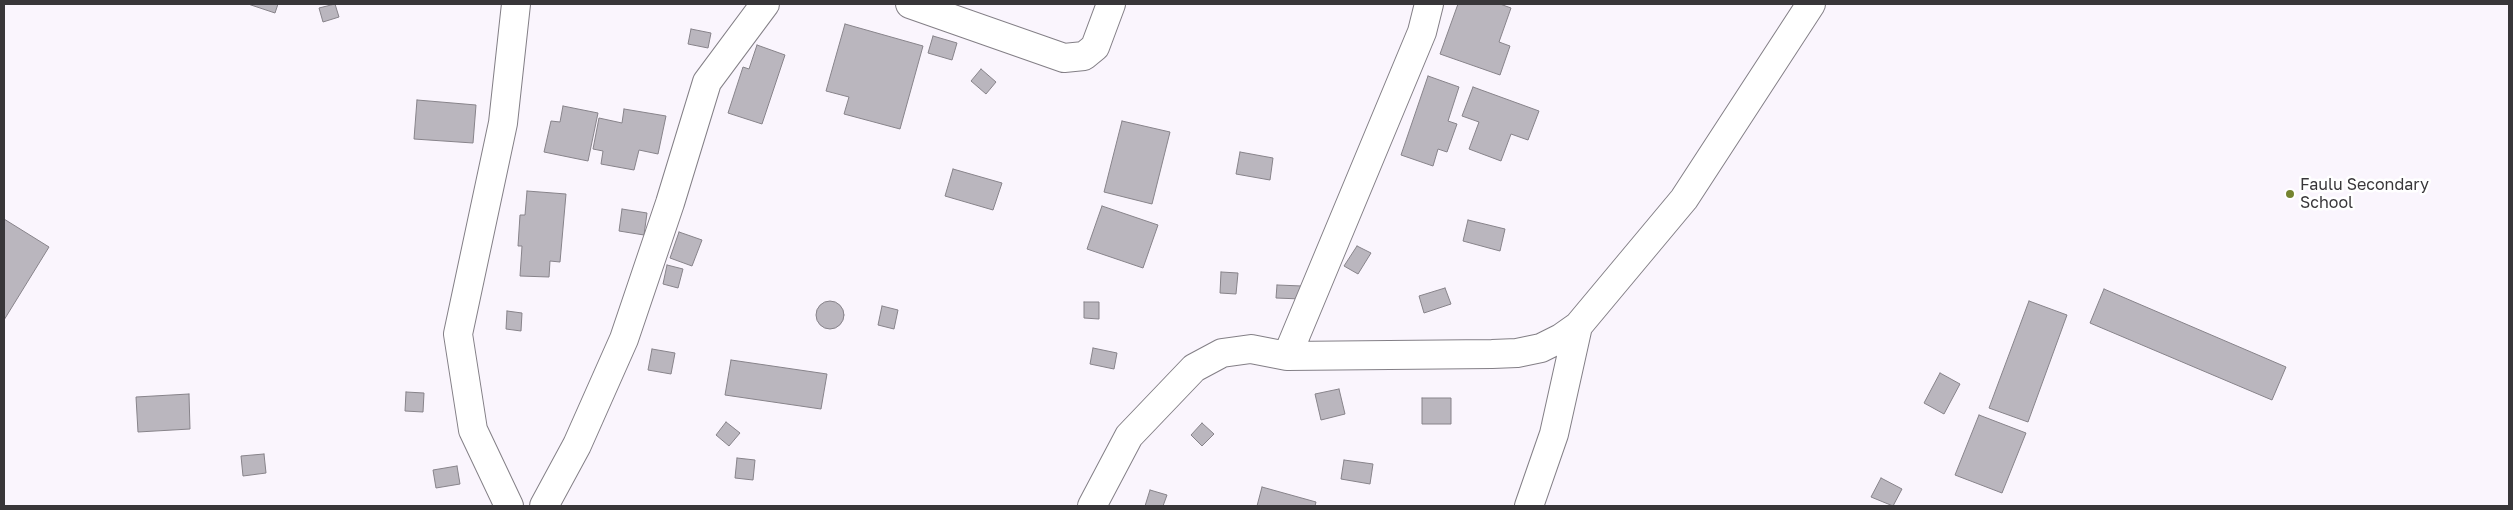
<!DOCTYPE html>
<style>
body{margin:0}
#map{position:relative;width:2513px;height:510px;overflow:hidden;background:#faf5fd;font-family:"Golos Text",sans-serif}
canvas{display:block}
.frame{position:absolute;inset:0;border:5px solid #383639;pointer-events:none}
</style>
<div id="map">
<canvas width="2513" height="510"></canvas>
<div class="frame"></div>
</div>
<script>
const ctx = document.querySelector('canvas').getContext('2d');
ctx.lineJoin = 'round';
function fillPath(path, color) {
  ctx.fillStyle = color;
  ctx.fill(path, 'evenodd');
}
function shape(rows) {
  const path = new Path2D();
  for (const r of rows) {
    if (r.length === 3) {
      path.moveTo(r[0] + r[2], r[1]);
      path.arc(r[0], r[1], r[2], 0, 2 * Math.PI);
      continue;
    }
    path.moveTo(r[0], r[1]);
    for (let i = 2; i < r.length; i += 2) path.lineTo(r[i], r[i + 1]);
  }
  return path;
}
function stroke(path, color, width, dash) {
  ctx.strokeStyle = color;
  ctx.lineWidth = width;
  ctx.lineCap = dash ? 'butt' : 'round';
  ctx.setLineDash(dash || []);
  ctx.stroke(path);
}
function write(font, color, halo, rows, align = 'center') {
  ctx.font = font + ' "Golos Text",sans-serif';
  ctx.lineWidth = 5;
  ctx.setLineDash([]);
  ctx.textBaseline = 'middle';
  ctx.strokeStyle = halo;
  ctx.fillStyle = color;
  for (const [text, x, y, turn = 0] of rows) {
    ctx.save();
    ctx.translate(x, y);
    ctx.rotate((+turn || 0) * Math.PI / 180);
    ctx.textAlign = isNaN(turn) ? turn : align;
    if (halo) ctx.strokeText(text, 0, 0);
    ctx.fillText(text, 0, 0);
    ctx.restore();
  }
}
const building = shape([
 [248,4,278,4,275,13,248,4],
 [335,4,339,17,323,22,319,8,335,4],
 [1458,4,1500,4,1511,8,1499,42,1510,46,1500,75,1440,54,1458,4],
 [845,24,923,46,900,129,844,114,849,97,826,91,845,24],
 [691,29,711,33,708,48,688,44,691,29],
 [933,36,957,43,952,60,928,53,933,36],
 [757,45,785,55,762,124,728,113,743,67,749,69,757,45],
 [981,69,996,82,986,94,971,81,981,69],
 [1428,76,1459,87,1448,121,1457,124,1447,152,1438,149,1433,166,1401,155,1428,76],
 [1473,87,1539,111,1528,140,1511,134,1501,161,1469,149,1479,122,1462,116,1473,87],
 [417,100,476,105,473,143,414,139,417,100],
 [563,106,598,113,588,161,544,152,551,121,560,122,563,106],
 [624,109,666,116,658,154,639,150,634,170,601,164,603,151,593,149,599,118,622,123,624,109],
 [1122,121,1170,132,1152,204,1104,192,1122,121],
 [1240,152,1273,158,1270,180,1236,174,1240,152],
 [953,169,1002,183,993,210,945,196,953,169],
 [527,191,566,194,560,262,550,261,549,277,520,276,522,246,518,246,520,215,525,215,527,191],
 [1102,206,1158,225,1143,268,1087,249,1102,206],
 [622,209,647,213,644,235,619,231,622,209],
 [4,219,49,247,4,320,4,219],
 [1468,220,1505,229,1500,251,1463,241,1468,220],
 [679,232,702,240,692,266,670,258,679,232],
 [1357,246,1371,253,1358,274,1344,266,1357,246],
 [667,265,683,269,678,288,663,284,667,265],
 [1221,272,1238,273,1236,294,1220,293,1221,272],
 [1277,285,1302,286,1301,299,1276,298,1277,285],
 [1445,288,1451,304,1424,313,1419,296,1445,288],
 [2104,289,2286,367,2272,400,2090,323,2104,289],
 [830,315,14],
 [2029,301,2067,315,2028,422,1989,408,2029,301],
 [1084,302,1099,302,1099,319,1084,318,1084,302],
 [882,306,898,310,894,329,878,325,882,306],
 [507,311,522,313,521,331,506,329,507,311],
 [1093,348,1117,353,1114,369,1090,364,1093,348],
 [652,349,675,353,671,374,648,370,652,349],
 [731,360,827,374,821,409,725,395,731,360],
 [1940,373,1960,384,1944,414,1924,403,1940,373],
 [1339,389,1345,414,1321,420,1315,394,1339,389],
 [406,392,424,393,423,412,405,411,406,392],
 [189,394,190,429,138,432,136,397,189,394],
 [1422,398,1451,398,1451,424,1422,424,1422,398],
 [1979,415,2026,433,2002,493,1955,475,1979,415],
 [726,422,740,433,729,446,716,435,726,422],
 [1202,423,1214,434,1202,446,1191,435,1202,423],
 [264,454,266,473,243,476,241,456,264,454],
 [737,458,755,460,753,480,735,478,737,458],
 [1344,460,1373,464,1370,484,1341,479,1344,460],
 [457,466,460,484,436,488,433,470,457,466],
 [1881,478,1902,489,1893,506,1871,497,1881,478],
 [1262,487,1316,502,1315,506,1257,506,1262,487],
 [1150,490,1167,495,1163,506,1145,506,1150,490]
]);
fillPath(building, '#bab6be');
stroke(building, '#87838a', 1);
const street = shape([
 [910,4,1064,58,1084,56,1095,47,1111,4],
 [1287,356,1422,32,1429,4],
 [509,506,473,430,458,334,503,123,516,4],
 [544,506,577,445,624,339,670,203,707,82,765,4],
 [1092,506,1129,436,1194,368,1222,353,1251,349,1287,356,1492,354,1517,353,1541,348,1561,338,1578,326,1684,199,1811,4],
 [1529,506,1554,434,1578,326]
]);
stroke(street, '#837f86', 30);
stroke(street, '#fff', 28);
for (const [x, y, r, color] of [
 [2290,194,5,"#758330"]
]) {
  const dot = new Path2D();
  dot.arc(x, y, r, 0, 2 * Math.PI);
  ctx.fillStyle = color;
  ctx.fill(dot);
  stroke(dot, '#fff', 2);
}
write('16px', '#383639', '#fff', [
 ["Faulu Secondary",2300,185],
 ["School",2300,203]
], 'left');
</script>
